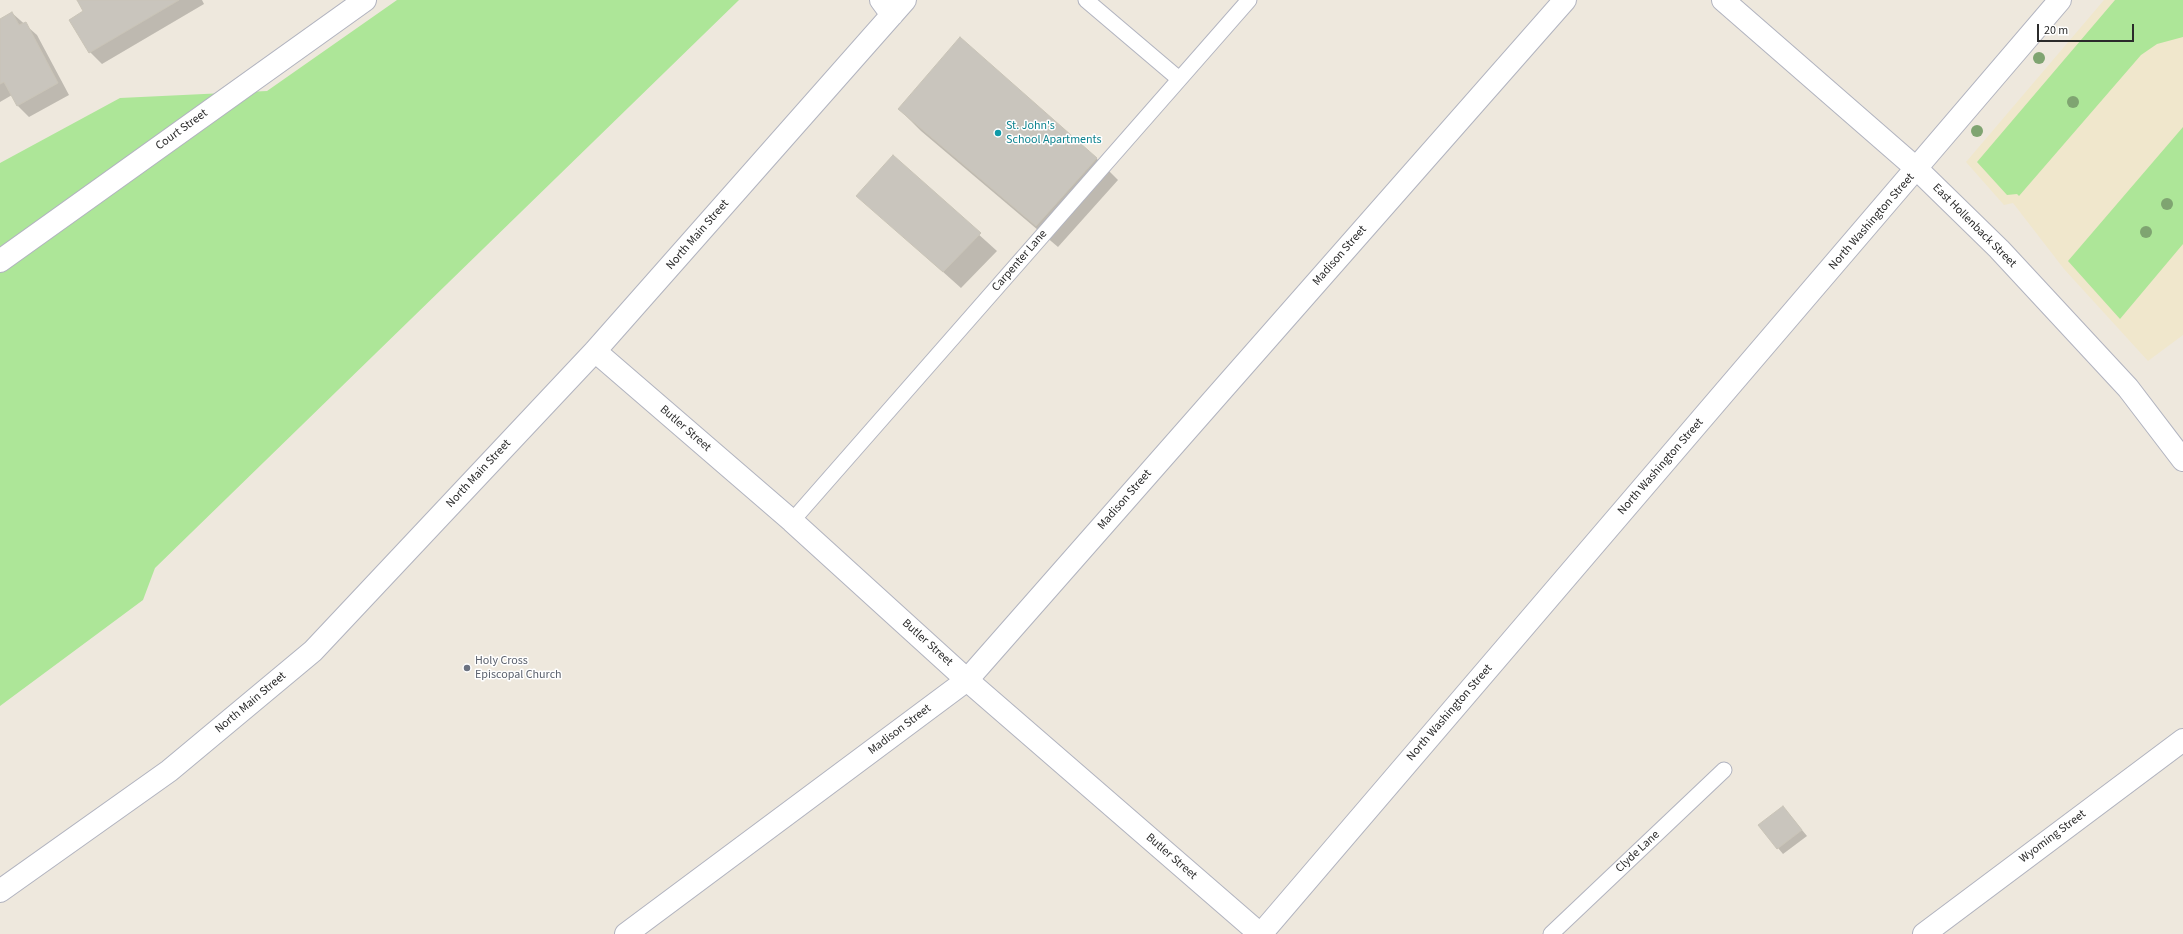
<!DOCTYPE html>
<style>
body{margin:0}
#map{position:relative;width:2183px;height:934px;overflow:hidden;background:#eee8dd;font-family:"Source Sans 3",sans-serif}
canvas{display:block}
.scale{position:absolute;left:2037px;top:24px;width:97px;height:18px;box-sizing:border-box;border:2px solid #2b2b2b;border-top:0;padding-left:5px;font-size:12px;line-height:14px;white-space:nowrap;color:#2b2b2b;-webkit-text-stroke:3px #fff;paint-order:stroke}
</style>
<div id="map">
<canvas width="2183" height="934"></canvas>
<div class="scale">20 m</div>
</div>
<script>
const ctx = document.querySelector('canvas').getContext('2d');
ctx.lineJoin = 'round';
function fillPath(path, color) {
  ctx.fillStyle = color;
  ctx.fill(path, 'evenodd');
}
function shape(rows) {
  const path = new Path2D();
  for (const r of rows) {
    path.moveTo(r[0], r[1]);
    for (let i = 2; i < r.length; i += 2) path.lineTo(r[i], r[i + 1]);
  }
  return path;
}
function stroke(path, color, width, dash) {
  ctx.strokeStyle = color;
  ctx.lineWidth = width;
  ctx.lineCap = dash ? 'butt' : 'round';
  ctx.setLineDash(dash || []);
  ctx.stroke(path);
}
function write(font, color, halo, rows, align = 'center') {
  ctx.font = font + ' "Source Sans 3",sans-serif';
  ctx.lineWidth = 3;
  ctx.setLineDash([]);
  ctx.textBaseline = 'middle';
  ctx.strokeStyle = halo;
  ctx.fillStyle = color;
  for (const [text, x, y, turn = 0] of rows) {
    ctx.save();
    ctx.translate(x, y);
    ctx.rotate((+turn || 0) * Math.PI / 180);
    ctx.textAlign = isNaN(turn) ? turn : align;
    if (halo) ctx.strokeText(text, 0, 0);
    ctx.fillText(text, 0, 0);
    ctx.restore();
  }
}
fillPath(shape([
 [2104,0,2183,0,2183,335,2148,361,2064,269,2013,203,2004,205,1966,162]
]), '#f0e7cc');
fillPath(shape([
 [397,0,739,0,155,568,143,600,0,706,0,163,120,98,267,91],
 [2115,0,2183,0,2183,37,2157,44,2141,55,2019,196,2017,194,2007,195,1977,162],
 [2183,127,2183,244,2120,319,2068,261]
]), '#ade698');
fillPath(shape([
 [78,0,202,0,204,4,102,64,90,52,70,20,85,11],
 [12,13,37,35,69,95,29,117,17,105,12,95,0,102,0,20],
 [899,109,1096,158,1118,180,1058,247,921,131],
 [893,157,997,251,961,288,858,196],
 [1788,813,1807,836,1783,854,1778,848]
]), '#0003');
const building = shape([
 [77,0,179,0,89,53,69,20,83,11,77,0],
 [12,12,19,25,26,22,58,83,17,106,4,82,0,84,0,19,12,12],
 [960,37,1097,158,1036,226,898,109,960,37],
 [893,155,981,233,943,272,856,196,893,155],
 [1783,806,1802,830,1777,849,1758,825,1783,806]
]);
fillPath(building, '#c9c5bd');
stroke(building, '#c9c4b7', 1);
const lane = shape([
 [1086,0,1179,79],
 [792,521,1249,0],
 [1551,934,1724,770]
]);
const street = shape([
 [1723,0,1917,169,1999,249,2128,388,2183,460],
 [0,261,365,0],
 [626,934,967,680,1565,0],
 [1261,934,2060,0],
 [1924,934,2183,740]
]);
const secondary = shape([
 [881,0,892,15],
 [595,351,792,521,967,680,1260,934],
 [0,891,169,771,313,651,595,351,905,0]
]);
stroke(lane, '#b1b3bf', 17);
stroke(street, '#b1b3bf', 24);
stroke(secondary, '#b1b3bf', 24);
stroke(lane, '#fff', 15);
stroke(street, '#fff', 22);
stroke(secondary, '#fff', 22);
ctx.fillStyle = '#7fa471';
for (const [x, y] of [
 [2039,58],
 [2073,102],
 [1977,131],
 [2167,204],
 [2146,232]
]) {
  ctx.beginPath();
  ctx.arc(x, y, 6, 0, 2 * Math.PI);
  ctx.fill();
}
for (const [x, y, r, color] of [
 [998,133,4,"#0f9aa8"],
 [467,668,4,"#6b7280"]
]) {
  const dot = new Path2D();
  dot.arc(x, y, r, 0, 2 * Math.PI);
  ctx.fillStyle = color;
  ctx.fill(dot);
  stroke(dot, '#fff', 1.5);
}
write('12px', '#0d838f', '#fff', [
 ["St. John's",1006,126],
 ["School Apartments",1006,140]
], 'left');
write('12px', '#2b2b2b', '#fff', [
 ["Court Street",182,130,-36],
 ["North Washington Street",1872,222,-49],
 ["East Hollenback Street",1974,226,45],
 ["North Main Street",698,235,-49],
 ["Madison Street",1340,256,-49],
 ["Carpenter Lane",1020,261,-49],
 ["Butler Street",685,429,41],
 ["North Washington Street",1661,467,-49],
 ["North Main Street",479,474,-47],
 ["Madison Street",1125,500,-49],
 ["Butler Street",927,643,42],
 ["North Main Street",251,703,-40],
 ["North Washington Street",1450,713,-49],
 ["Madison Street",900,730,-37],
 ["Wyoming Street",2053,837,-37],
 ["Clyde Lane",1638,852,-43],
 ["Butler Street",1171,857,41]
]);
write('12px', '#5b616d', '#fff', [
 ["Holy Cross",475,661],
 ["Episcopal Church",475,675]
], 'left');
</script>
